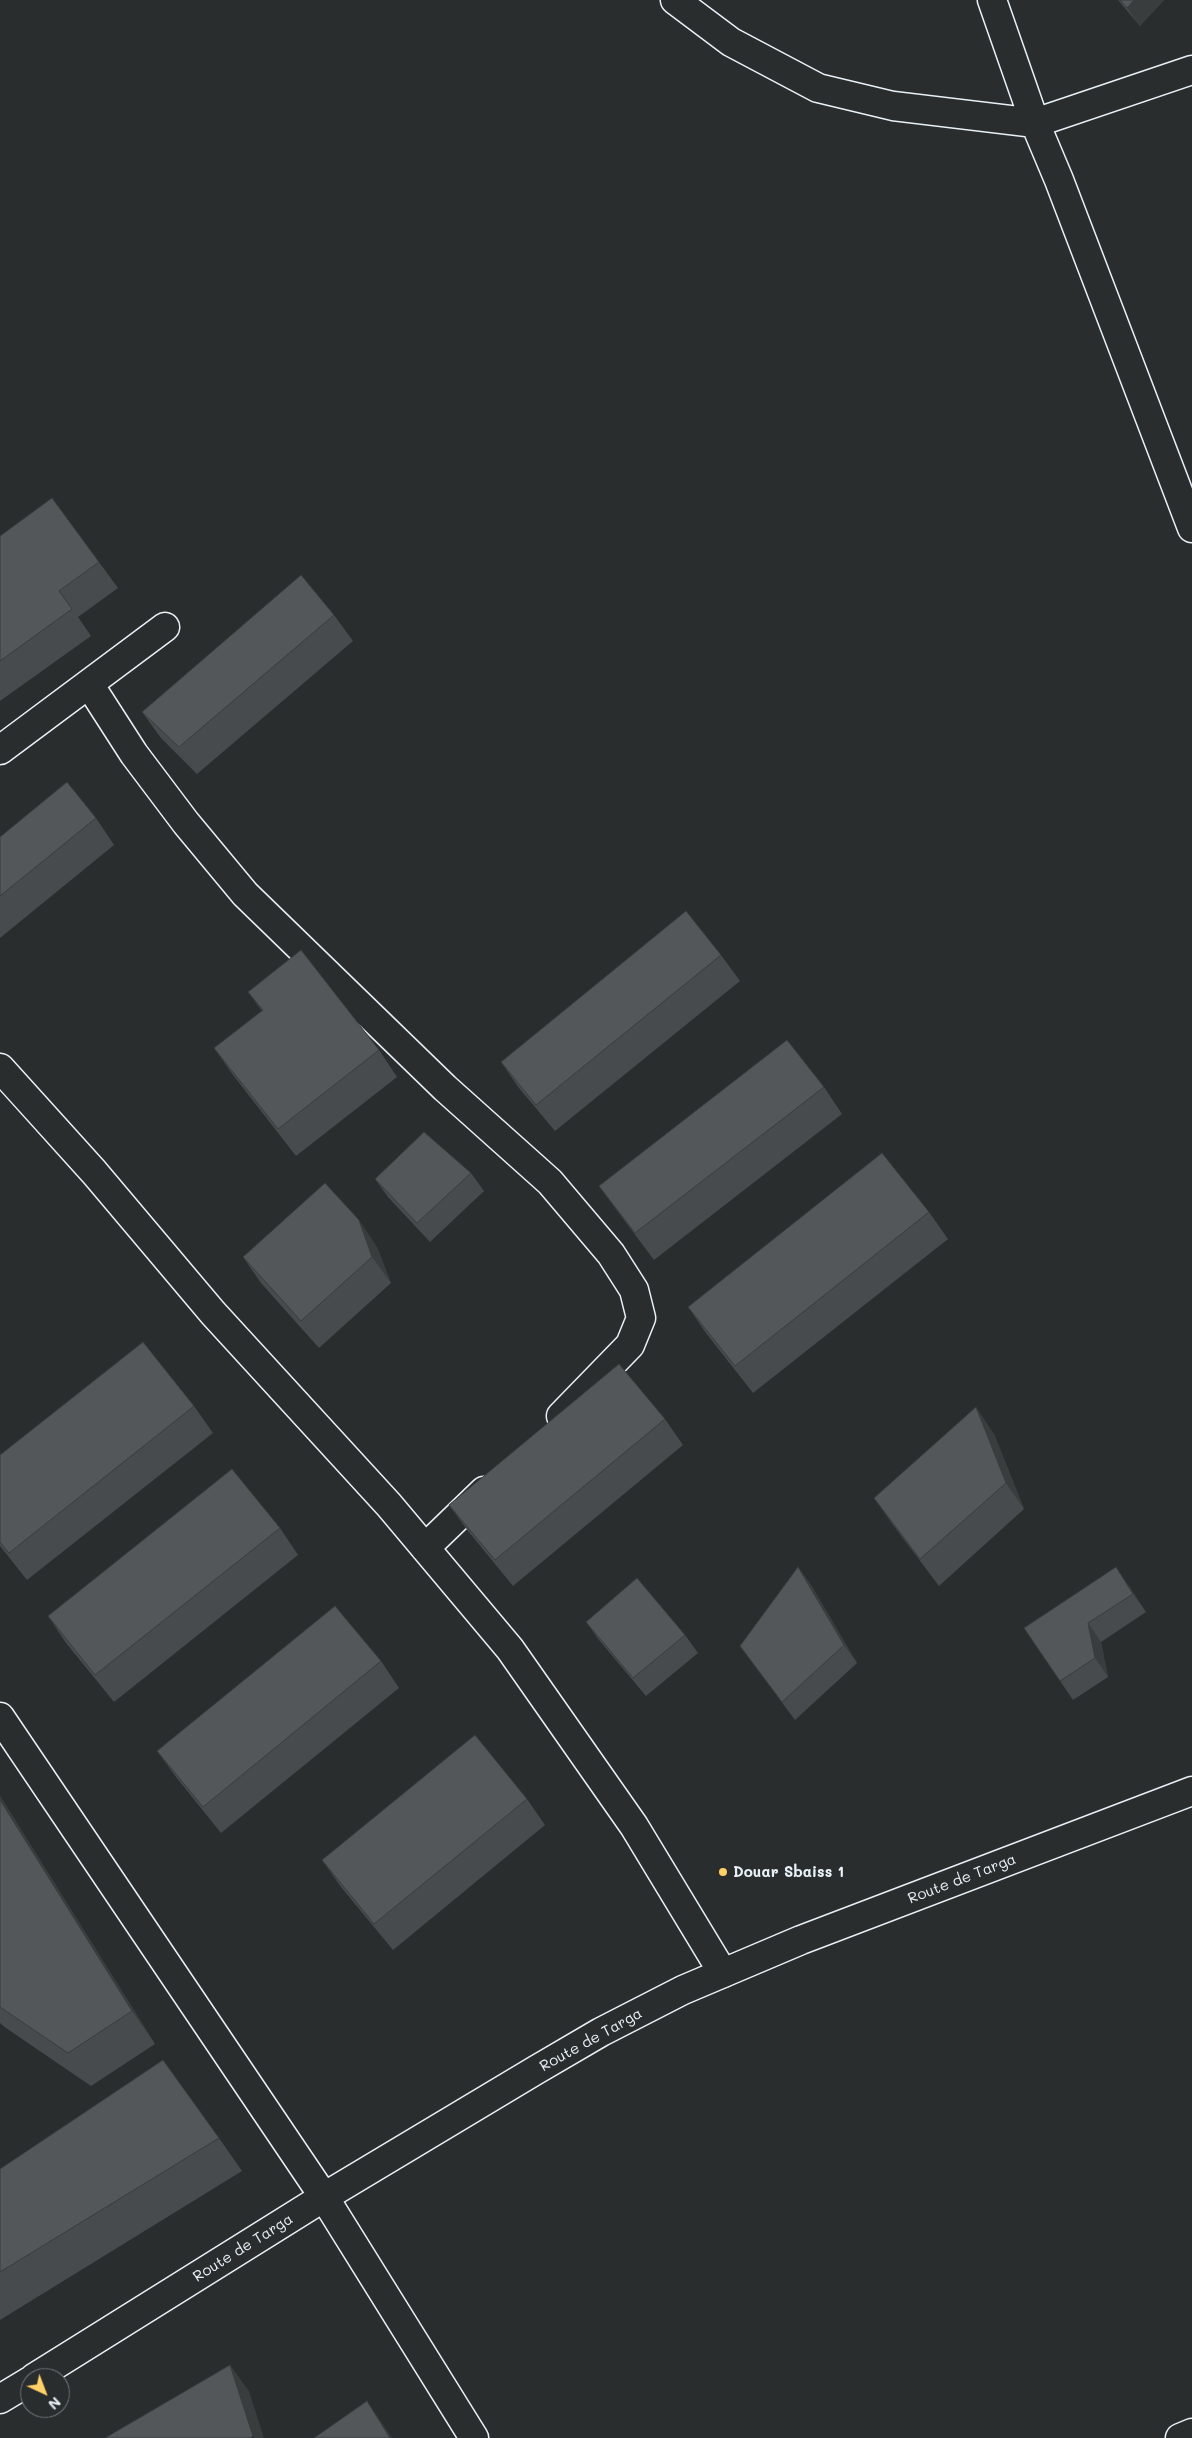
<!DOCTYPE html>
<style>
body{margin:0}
#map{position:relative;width:1192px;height:2438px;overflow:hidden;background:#2a2d2e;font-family:Mali,sans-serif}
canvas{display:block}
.north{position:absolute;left:20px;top:2368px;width:50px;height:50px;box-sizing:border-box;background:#2a2d2e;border:1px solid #767b7f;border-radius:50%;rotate:137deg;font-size:14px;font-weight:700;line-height:20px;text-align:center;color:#e8f1f8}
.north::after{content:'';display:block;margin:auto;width:18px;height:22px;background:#ffd166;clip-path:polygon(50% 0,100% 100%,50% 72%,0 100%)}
</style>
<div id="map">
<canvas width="1192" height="2438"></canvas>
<div class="north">N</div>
</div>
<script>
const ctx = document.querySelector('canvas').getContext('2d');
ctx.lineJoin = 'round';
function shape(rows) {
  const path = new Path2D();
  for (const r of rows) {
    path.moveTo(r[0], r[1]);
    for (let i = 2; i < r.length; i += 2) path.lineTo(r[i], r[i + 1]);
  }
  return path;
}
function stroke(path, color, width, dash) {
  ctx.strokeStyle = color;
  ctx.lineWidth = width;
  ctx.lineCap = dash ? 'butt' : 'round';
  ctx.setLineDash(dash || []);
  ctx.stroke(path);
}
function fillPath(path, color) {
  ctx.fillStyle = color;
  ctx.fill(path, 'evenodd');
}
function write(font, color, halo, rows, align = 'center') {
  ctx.font = font + ' Mali,sans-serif';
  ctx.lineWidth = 5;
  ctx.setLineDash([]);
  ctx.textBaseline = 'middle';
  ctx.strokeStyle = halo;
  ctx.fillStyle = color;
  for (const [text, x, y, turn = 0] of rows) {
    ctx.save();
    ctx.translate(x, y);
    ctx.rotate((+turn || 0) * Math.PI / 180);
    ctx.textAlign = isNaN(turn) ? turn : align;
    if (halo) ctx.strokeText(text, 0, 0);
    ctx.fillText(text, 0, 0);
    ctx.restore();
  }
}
const minor = shape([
 [675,0,731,42,818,88,893,106,1035,123,1192,70],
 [992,0,1035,123,1059,180,1192,528],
 [89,684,134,754,186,823,245,894,445,1088,550,1182,611,1254,634,1290,641,1318,630,1345,561,1416],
 [0,750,165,627],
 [0,1068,94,1172,213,1313,389,1505,510,1649,634,1826,723,1973],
 [425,1548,484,1491],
 [0,1717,324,2197,474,2438],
 [1180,2438,1192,2433]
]);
const major = shape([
 [34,2378,324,2197,536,2070,601,2032,683,1990,801,1940,1192,1791],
 [0,2399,30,2381]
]);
stroke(minor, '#e8f1f8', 31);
stroke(major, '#e8f1f8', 31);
stroke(minor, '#2a2d2e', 28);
stroke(major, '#2a2d2e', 28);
fillPath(shape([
 [1118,0,1164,0,1140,26],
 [0,536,99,562,118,588,78,617,91,636,0,701],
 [334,615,353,641,197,774,161,738,142,712],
 [96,818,114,845,0,938,0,837],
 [721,955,740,981,555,1131,519,1088,501,1062],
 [248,992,379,1050,397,1077,296,1156,233,1075,214,1048,262,1011],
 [824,1087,842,1114,654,1260,618,1212,599,1186],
 [471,1173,484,1191,430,1242,388,1197,375,1179],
 [929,1212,948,1239,753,1393,706,1333,688,1307],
 [377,1247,391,1283,319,1348,261,1283,243,1257],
 [194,1406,213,1433,27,1580,0,1546,0,1455],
 [665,1419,683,1445,513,1586,468,1531,449,1505],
 [994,1434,1024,1509,939,1586,893,1525,874,1498],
 [280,1528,298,1555,114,1702,66,1643,48,1616],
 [798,1567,811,1585,857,1663,795,1720,740,1646],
 [1129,1586,1146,1612,1101,1642,1108,1677,1073,1700,1024,1628],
 [586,1622,685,1635,698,1653,646,1696,599,1640],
 [381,1661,399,1688,221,1833,176,1777,157,1751],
 [0,1796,155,2044,91,2086,6,2028,0,2023],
 [527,1799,545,1825,393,1950,341,1887,322,1860],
 [219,2138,242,2171,0,2320,0,2169]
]), '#474b4d');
fillPath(shape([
 [1134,0,1164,0,1140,26,1127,8],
 [359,1220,377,1247,391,1283,372,1257],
 [976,1407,994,1434,1024,1509,1006,1483],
 [798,1567,811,1585,857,1663,844,1645],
 [1116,1567,1129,1586,1146,1612,1133,1594],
 [1088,1623,1101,1642,1108,1677,1095,1658],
 [0,1796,155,2044,132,2011,0,1800],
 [230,2365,249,2391,264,2438,254,2438,253,2436],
 [367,2401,392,2438,390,2438]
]), '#3a3d3e');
const building = shape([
 [1120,0,1134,0,1127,8,1120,0],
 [52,498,99,562,59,591,72,609,0,661,0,536,52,498],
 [301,575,334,615,179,747,142,712,301,575],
 [67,782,96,818,0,896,0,837,67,782],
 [686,911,721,955,536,1105,501,1062,686,911],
 [301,950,379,1050,278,1129,214,1048,263,1010,248,992,301,950],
 [787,1040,824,1087,635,1233,599,1186,787,1040],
 [424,1132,471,1173,417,1223,375,1179,424,1132],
 [882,1153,929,1212,735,1366,688,1307,882,1153],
 [325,1183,359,1220,372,1257,301,1321,243,1257,325,1183],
 [143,1342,194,1406,9,1553,0,1542,0,1455,143,1342],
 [619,1364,665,1419,495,1560,449,1505,619,1364],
 [976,1407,1006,1483,920,1559,874,1498,976,1407],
 [232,1469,280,1528,95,1675,48,1616,232,1469],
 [798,1567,844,1645,782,1702,740,1646,798,1567],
 [1116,1567,1133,1594,1088,1623,1095,1658,1060,1681,1024,1628,1116,1567],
 [637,1578,685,1635,633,1678,586,1622,637,1578],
 [335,1606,381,1661,203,1807,157,1751,335,1606],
 [475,1735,527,1799,374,1924,322,1860,475,1735],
 [0,1800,132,2011,68,2053,0,2007,0,1800],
 [163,2060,219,2138,0,2272,0,2169,163,2060],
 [230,2365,253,2436,250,2438,105,2438,230,2365],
 [367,2401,390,2438,314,2438,367,2401]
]);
fillPath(building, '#535759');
stroke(building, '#3a3d3e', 1);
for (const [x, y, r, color] of [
 [723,1872,5,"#ffd166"]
]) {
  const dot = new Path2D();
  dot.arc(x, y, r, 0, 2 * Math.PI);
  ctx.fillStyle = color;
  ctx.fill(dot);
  stroke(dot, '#2a2d2e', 2);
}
write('bold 15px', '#e8f1f8', '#2a2d2e', [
 ["Douar Sbaiss 1",733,1872]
], 'left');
write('15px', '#e8f1f8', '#2a2d2e', [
 ["Route de Targa",962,1879,-21],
 ["Route de Targa",591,2040,-29],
 ["Route de Targa",243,2248,-32]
]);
</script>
